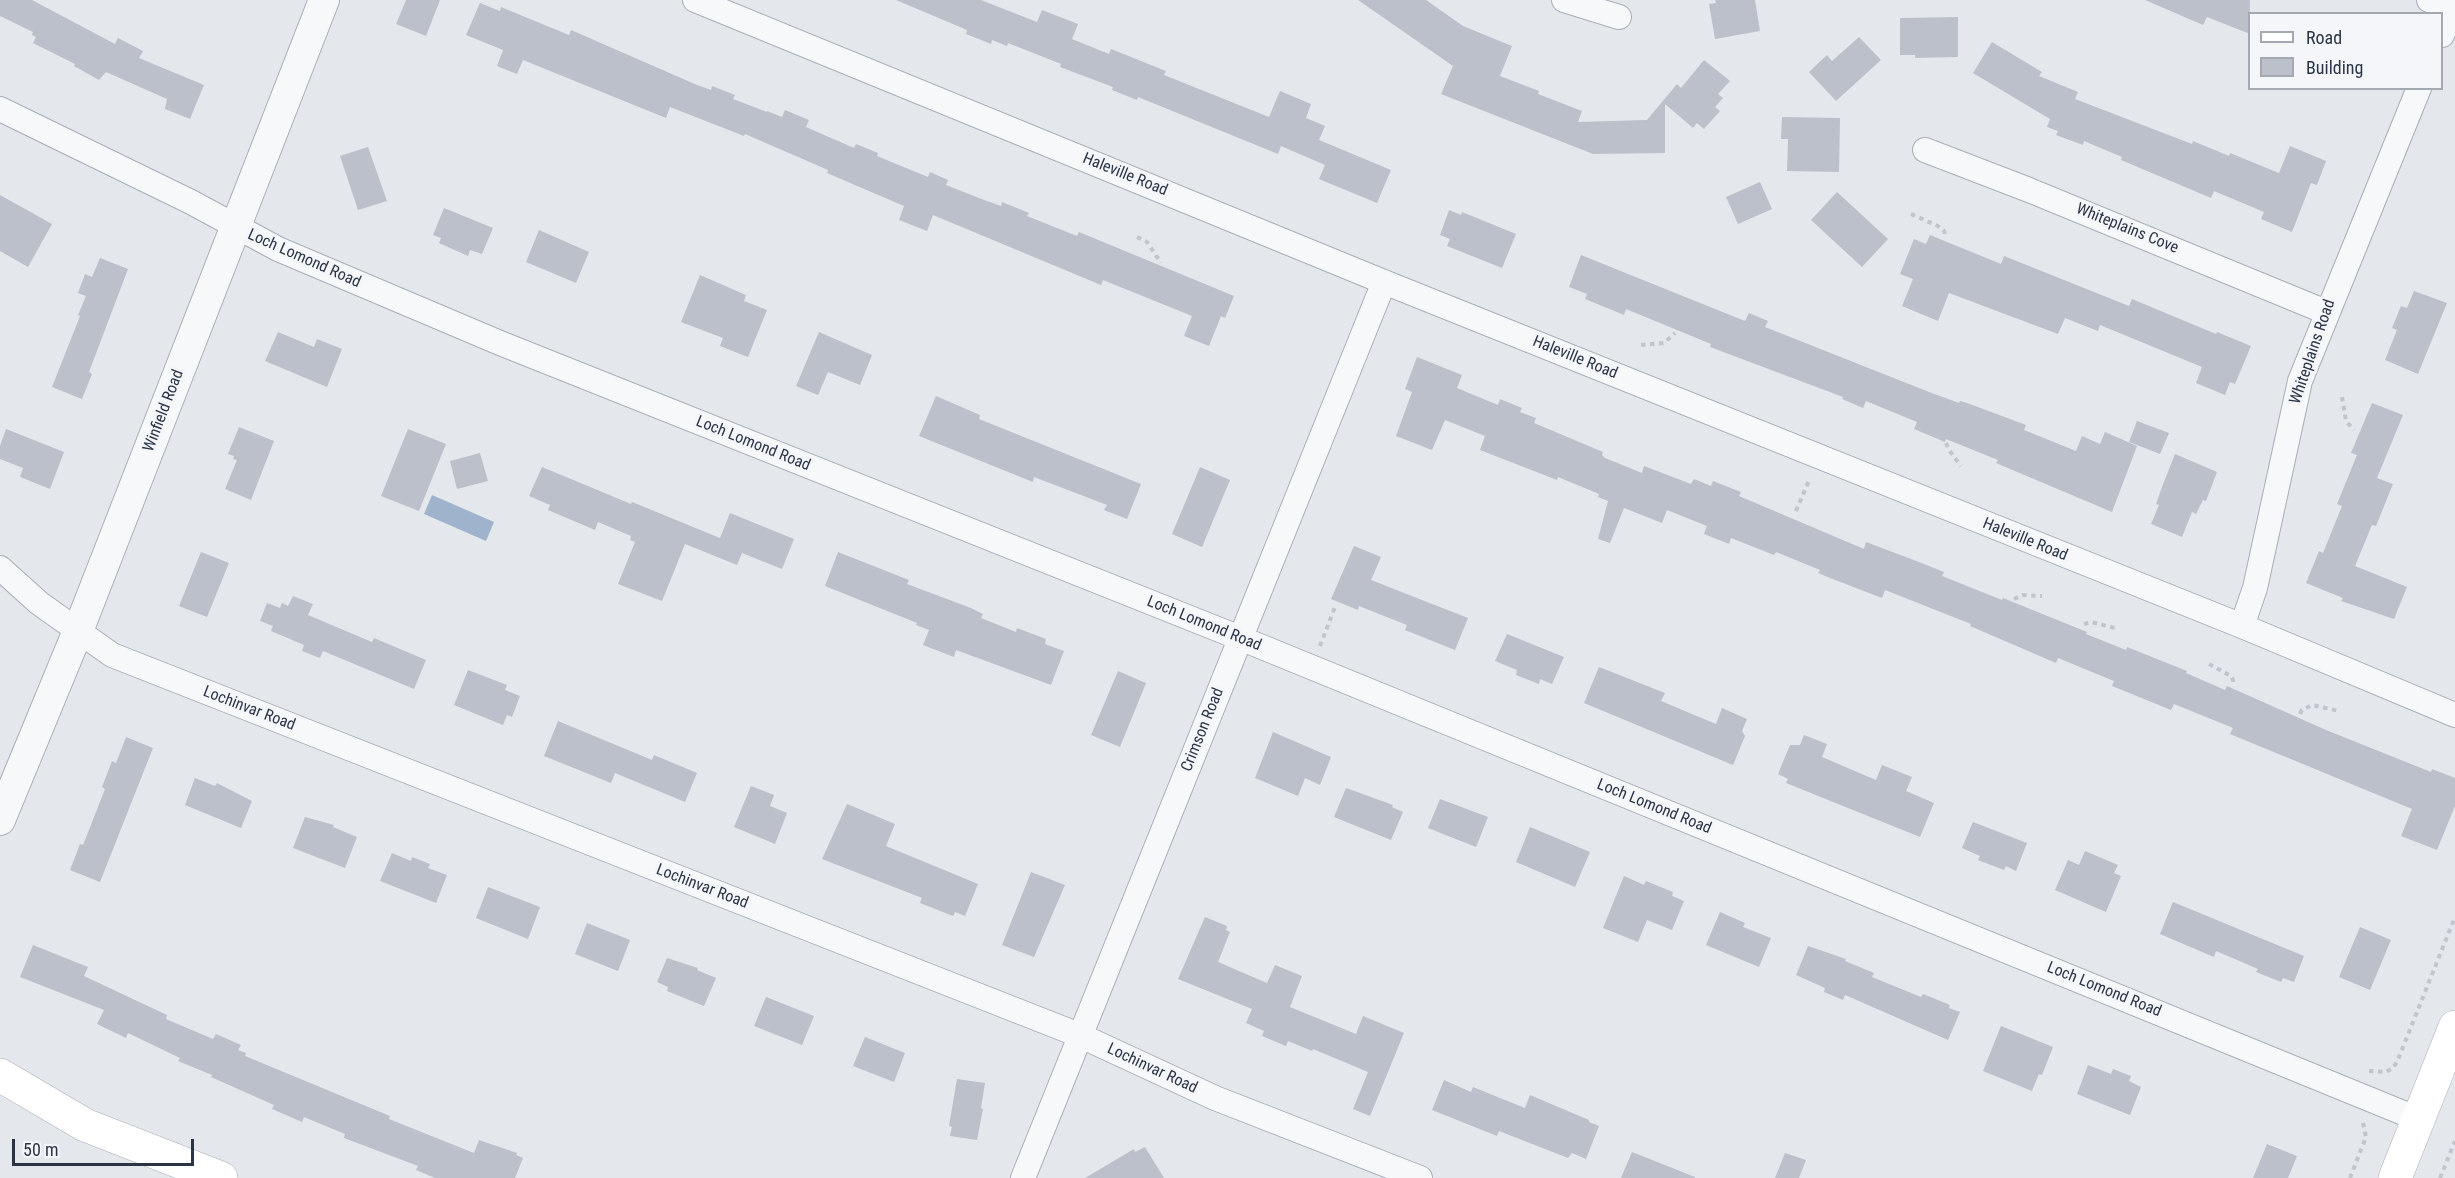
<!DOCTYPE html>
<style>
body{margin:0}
#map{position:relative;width:2455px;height:1178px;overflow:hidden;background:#e4e7ec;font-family:"Roboto Condensed",sans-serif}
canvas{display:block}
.legend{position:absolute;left:2248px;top:12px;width:195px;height:78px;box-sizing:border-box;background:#f4f6f9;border:2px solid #a4a8b1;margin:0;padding:8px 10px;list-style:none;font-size:18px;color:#2b3445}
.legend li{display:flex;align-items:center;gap:12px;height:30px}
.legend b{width:30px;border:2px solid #a4a8b1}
.scale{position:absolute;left:12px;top:1139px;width:182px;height:27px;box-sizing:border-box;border:3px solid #2b3445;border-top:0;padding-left:8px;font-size:18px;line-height:21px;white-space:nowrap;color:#2b3445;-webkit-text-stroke:4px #f4f6f9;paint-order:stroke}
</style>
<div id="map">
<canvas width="2455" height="1178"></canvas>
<ul class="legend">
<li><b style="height:8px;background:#fff"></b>Road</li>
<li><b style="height:16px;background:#bbc0ca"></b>Building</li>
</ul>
<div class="scale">50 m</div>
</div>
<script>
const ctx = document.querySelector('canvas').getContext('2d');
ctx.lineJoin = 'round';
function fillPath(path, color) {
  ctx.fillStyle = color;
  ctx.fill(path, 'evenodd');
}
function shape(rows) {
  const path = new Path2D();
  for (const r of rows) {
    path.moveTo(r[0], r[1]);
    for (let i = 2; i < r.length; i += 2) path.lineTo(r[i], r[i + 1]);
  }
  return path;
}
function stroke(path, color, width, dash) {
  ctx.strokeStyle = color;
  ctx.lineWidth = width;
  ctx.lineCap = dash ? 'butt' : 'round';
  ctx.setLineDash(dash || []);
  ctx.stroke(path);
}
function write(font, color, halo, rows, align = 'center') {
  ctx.font = font + ' "Roboto Condensed",sans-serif';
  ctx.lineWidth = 6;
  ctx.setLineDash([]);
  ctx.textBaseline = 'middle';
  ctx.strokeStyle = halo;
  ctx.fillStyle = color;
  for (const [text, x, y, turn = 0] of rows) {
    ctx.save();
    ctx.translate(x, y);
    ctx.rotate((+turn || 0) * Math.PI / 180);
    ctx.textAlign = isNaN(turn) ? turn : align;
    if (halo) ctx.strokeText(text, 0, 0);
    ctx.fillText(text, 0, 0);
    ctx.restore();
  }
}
fillPath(shape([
 [432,495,494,522,486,541,424,514]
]), '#9fb4cc');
fillPath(shape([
 [0,0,32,0,115,44,118,38,143,51,139,58,204,85,190,119,165,109,167,99,106,72,99,80,74,66,75,64,33,43,36,37,32,35,33,32,0,16],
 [406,0,440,0,426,36,396,24],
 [896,0,981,0,1037,22,1042,10,1078,24,1072,39,1109,54,1111,49,1166,71,1164,75,1269,117,1280,91,1311,104,1306,118,1325,126,1319,140,1391,170,1377,203,1319,179,1325,165,1281,146,1278,154,1138,97,1137,100,1112,90,1113,87,1060,67,1061,64,1008,43,1007,46,992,40,991,44,966,34,967,30],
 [1358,0,1426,0,1463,26,1512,46,1500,76,1539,91,1538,94,1582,111,1578,122,1647,120,1677,84,1681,88,1704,60,1730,81,1718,94,1723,98,1715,107,1720,111,1704,129,1697,123,1693,128,1665,104,1665,153,1593,154,1441,94,1453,66],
 [1715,0,1755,0,1760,31,1715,39,1709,4,1716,3],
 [2145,0,2250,0,2250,34,2207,17,2203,25],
 [480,3,500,11,501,7,569,35,571,30,697,85,711,90,712,86,735,95,733,99,767,112,767,111,782,117,785,110,809,120,806,127,854,148,856,144,878,153,877,156,928,177,930,172,948,180,946,185,984,200,1001,206,1002,202,1029,213,1027,216,1077,236,1079,232,1234,296,1225,318,1221,316,1209,346,1184,336,1192,316,1103,280,1101,285,933,215,927,231,899,220,904,206,827,173,828,170,745,134,744,136,670,107,666,118,523,60,517,74,497,66,503,50,466,35],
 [1958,17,1958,57,1915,58,1915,55,1900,55,1900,18],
 [1859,37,1881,60,1836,101,1809,72,1827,55,1832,61],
 [1992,42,2042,72,2039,76,2078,92,2075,99,2192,144,2193,141,2229,156,2230,153,2279,173,2290,146,2326,161,2317,185,2311,183,2292,232,2261,219,2264,212,2214,191,2211,198,2121,160,2122,157,2084,141,2083,145,2056,135,2058,131,2047,127,2050,119,1973,73],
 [1782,117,1840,118,1839,172,1787,171,1788,139,1781,139],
 [368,147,387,201,358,210,340,156],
 [1760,182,1772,209,1738,224,1726,197],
 [1837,192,1888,239,1862,267,1811,220],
 [0,195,52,224,28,267,0,251],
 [444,208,493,228,482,254,470,250,468,256,439,243,441,238,433,235],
 [1449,210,1461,215,1462,212,1516,234,1502,268,1447,246,1450,239,1440,235],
 [539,230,589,252,576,283,526,262],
 [1930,235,2001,264,2004,256,2129,306,2132,299,2216,334,2217,332,2251,346,2235,384,2230,382,2225,395,2196,383,2202,367,2100,325,2098,331,2065,318,2058,334,1949,293,1938,321,1902,306,1913,279,1900,274,1914,239,1926,244],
 [1581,255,1745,321,1749,313,1768,321,1765,327,1929,392,1959,403,1960,401,1967,403,2026,425,2024,430,2076,451,2082,436,2100,444,2105,432,2137,446,2112,512,1996,463,1998,460,1946,439,1945,442,1914,429,1917,422,1866,401,1863,408,1842,399,1843,397,1710,347,1711,344,1626,309,1624,315,1585,299,1587,294,1569,287],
 [100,258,128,269,89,372,92,374,82,399,52,387,80,316,78,315,86,296,78,293,85,274,92,277],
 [700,275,746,295,744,301,767,310,748,357,720,346,723,338,681,322],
 [2414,291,2447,303,2418,374,2385,360,2397,330,2392,328,2401,306,2407,308],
 [278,332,314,347,317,339,342,349,327,387,265,361],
 [819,332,872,355,860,385,828,372,818,395,796,386],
 [1417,357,1462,375,1457,388,1498,405,1500,399,1522,408,1520,412,1536,418,1534,423,1603,452,1602,455,1605,458,1642,473,1644,466,1691,484,1694,479,1711,486,1713,481,1741,492,1739,496,1864,549,1866,542,1919,562,1944,572,1942,576,2002,600,2003,598,2087,632,2086,634,2126,650,2127,647,2187,671,2186,673,2225,690,2227,686,2326,730,2431,772,2432,769,2455,778,2455,806,2437,850,2401,836,2412,809,2230,734,2233,728,2174,704,2171,710,2112,686,2114,681,2058,658,2056,663,1970,626,1971,624,1885,590,1882,598,1830,578,1818,573,1820,570,1776,552,1774,555,1731,538,1729,544,1704,534,1707,526,1667,510,1662,523,1624,508,1610,543,1598,539,1608,501,1598,497,1599,494,1558,477,1557,480,1480,450,1485,436,1445,420,1432,450,1396,436,1412,392,1405,389],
 [936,396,980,415,979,419,1141,484,1127,519,1104,510,1107,505,1034,477,1033,482,919,436],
 [2372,403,2403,415,2377,478,2393,484,2376,526,2372,525,2355,566,2407,587,2394,619,2341,601,2343,598,2306,583,2319,551,2323,553,2342,506,2337,504,2357,455,2351,453],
 [2137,421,2169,433,2160,454,2129,442],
 [239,427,274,441,251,500,225,489,237,460,233,459,234,456,228,454],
 [6,429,64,452,50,489,20,477,23,468,0,459,0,446],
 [408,429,446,444,419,511,381,496],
 [480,453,488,481,457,489,450,461],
 [2175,454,2217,472,2206,501,2203,500,2196,514,2192,512,2182,537,2151,524,2159,505,2156,504,2162,487],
 [542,467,631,504,632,502,720,538,730,513,794,539,782,569,742,553,737,565,685,544,662,601,618,584,635,542,630,540,631,536,598,522,595,530,548,510,550,505,529,496],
 [1200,467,1230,480,1202,547,1172,534],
 [1354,546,1381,557,1371,580,1468,618,1455,650,1405,630,1407,625,1359,606,1358,610,1331,599],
 [201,552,229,563,207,617,179,606],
 [838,552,909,580,907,584,971,608,983,614,981,618,1016,632,1017,628,1046,639,1045,644,1064,651,1051,685,956,650,954,657,923,645,929,630,916,625,917,623,825,586],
 [293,596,313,604,308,615,372,642,374,638,426,660,414,689,323,651,320,658,302,651,304,645,271,631,273,626,260,621,267,603,280,608,282,603,288,606],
 [1507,634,1564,657,1552,684,1540,679,1539,684,1516,675,1517,670,1495,661],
 [1599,667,1665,693,1661,701,1716,724,1722,708,1747,719,1742,731,1745,736,1733,765,1584,703],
 [468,670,507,685,505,690,520,696,512,717,507,715,503,725,454,705],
 [1118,671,1146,683,1120,747,1091,735],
 [558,721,652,760,654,755,697,773,685,802,615,773,611,783,544,756],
 [1273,732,1331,757,1320,785,1305,778,1298,796,1255,778],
 [1804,735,1827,744,1822,757,1876,780,1882,765,1912,777,1906,791,1934,803,1920,837,1786,783,1788,779,1778,774,1790,745,1800,745],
 [126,737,153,748,100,882,70,870,80,844,83,845,105,789,102,787,112,761,116,763],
 [195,778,215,786,217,783,252,801,241,828,185,805],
 [751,786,774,795,770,806,787,813,775,844,734,827],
 [1346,788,1393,805,1392,807,1403,812,1391,840,1334,817],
 [1440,799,1488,817,1476,847,1428,828],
 [847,804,895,824,886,846,978,884,965,916,955,912,953,916,920,903,922,898,822,859],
 [305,817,334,825,333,827,357,837,345,868,293,848],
 [1973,822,2027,843,2016,871,2006,866,2004,870,1978,860,1980,856,1962,848],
 [1530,827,1590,852,1575,887,1516,862],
 [2085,851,2118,865,2114,873,2121,876,2106,912,2055,890,2068,860,2079,865],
 [392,853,411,861,412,857,430,864,428,868,447,875,436,903,380,881],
 [1031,872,1065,885,1034,957,1002,945],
 [1624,876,1644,885,1646,881,1673,892,1672,896,1684,901,1672,930,1647,920,1638,942,1603,928],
 [488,887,540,907,528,939,476,918],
 [2173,902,2304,956,2294,982,2283,978,2281,982,2256,972,2258,969,2216,951,2214,957,2160,934],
 [1720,912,1745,923,1743,927,1771,938,1759,967,1706,945],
 [1205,917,1227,926,1226,930,1230,932,1218,962,1267,983,1275,965,1302,976,1290,1007,1356,1034,1363,1016,1404,1033,1370,1116,1353,1109,1368,1072,1313,1049,1312,1051,1288,1041,1286,1046,1262,1036,1264,1031,1246,1023,1252,1009,1178,979],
 [587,923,630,940,618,971,575,954],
 [2360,927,2391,940,2370,990,2339,977],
 [33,945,88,967,84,976,167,1015,166,1019,213,1039,216,1034,241,1045,238,1050,246,1053,245,1056,390,1116,389,1119,474,1153,479,1140,517,1153,516,1155,523,1158,515,1178,435,1178,416,1170,418,1166,344,1138,345,1134,304,1117,302,1122,272,1109,274,1105,211,1077,212,1075,178,1061,180,1058,128,1033,126,1038,97,1024,104,1010,20,977],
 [1808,946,1846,959,1845,961,1874,973,1872,977,1921,997,1923,994,1950,1005,1949,1008,1960,1012,1948,1040,1845,995,1843,1000,1824,992,1825,988,1796,975],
 [667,958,698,968,697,970,716,978,704,1006,667,991,668,987,657,982],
 [766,997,814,1016,802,1045,754,1026],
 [2001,1026,2053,1047,2042,1075,2039,1074,2032,1091,1983,1071],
 [865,1037,905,1053,894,1082,853,1066],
 [2088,1065,2111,1074,2113,1069,2131,1076,2129,1081,2141,1087,2130,1115,2077,1094],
 [957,1079,985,1083,981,1108,983,1109,977,1140,950,1136,952,1127,949,1126],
 [1444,1080,1471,1092,1473,1087,1525,1108,1530,1095,1589,1120,1589,1122,1599,1126,1586,1159,1572,1153,1568,1158,1499,1131,1497,1136,1432,1110],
 [2267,1144,2297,1156,2288,1178,2253,1178],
 [1145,1147,1164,1178,1085,1178,1134,1149,1135,1152],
 [1632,1152,1695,1177,1695,1178,1621,1178],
 [1785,1153,1806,1160,1799,1178,1775,1178]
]), '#bbc0ca');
const minor = shape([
 [695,0,1384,282,2242,626,2455,715],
 [1564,0,1619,17],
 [2429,0,2455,11],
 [2442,35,2455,3],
 [0,109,191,202,278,249,500,343,1240,638,2418,1119],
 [1925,150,2029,190,2326,312],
 [0,568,39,603,112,655,1079,1035,1215,1098,1420,1178],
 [2242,626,2255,588,2300,381,2419,88],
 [1023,1178,1384,282]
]);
const tertiary = shape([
 [0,820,78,631,324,0]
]);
const secondary = shape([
 [0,1075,85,1125,221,1178],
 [2395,1178,2455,1027]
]);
stroke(minor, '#a9aeb7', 26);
stroke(tertiary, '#a9aeb7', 32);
stroke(secondary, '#a9aeb7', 34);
stroke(shape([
 [1911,214,1938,226,1944,231,1946,237],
 [1137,237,1147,242,1161,263],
 [1641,345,1664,343,1675,333],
 [2342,397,2346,421,2354,430],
 [1946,443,1949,450,1961,466],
 [1796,511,1810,478],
 [2014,599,2023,595,2042,596],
 [2084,624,2091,622,2115,628],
 [1320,646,1335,607],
 [2209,664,2231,676,2233,680,2233,686],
 [2300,714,2302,710,2312,705,2339,711],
 [2369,1071,2386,1072,2393,1068,2397,1062,2455,917],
 [2350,1178,2366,1137,2363,1123],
 [2440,1178,2455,1141]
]), '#c2c5cb', 4, [4.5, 4.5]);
stroke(minor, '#f7f8fa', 24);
stroke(tertiary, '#f7f8fa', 30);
stroke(secondary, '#fff', 33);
write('16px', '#2b3445', '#f4f6f9', [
 ["Haleville Road",1125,175,22],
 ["Whiteplains Cove",2127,229,22],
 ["Loch Lomond Road",304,259,24],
 ["Whiteplains Road",2313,352,-71],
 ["Haleville Road",1575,358,22],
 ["Winfield Road",164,411,-69],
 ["Loch Lomond Road",753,444,22],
 ["Haleville Road",2025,540,22],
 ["Loch Lomond Road",1204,624,22],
 ["Lochinvar Road",249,709,21],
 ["Crimson Road",1203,730,-68],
 ["Loch Lomond Road",1654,807,22],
 ["Lochinvar Road",702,887,21],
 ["Loch Lomond Road",2104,990,22],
 ["Lochinvar Road",1152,1069,25]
]);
</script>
